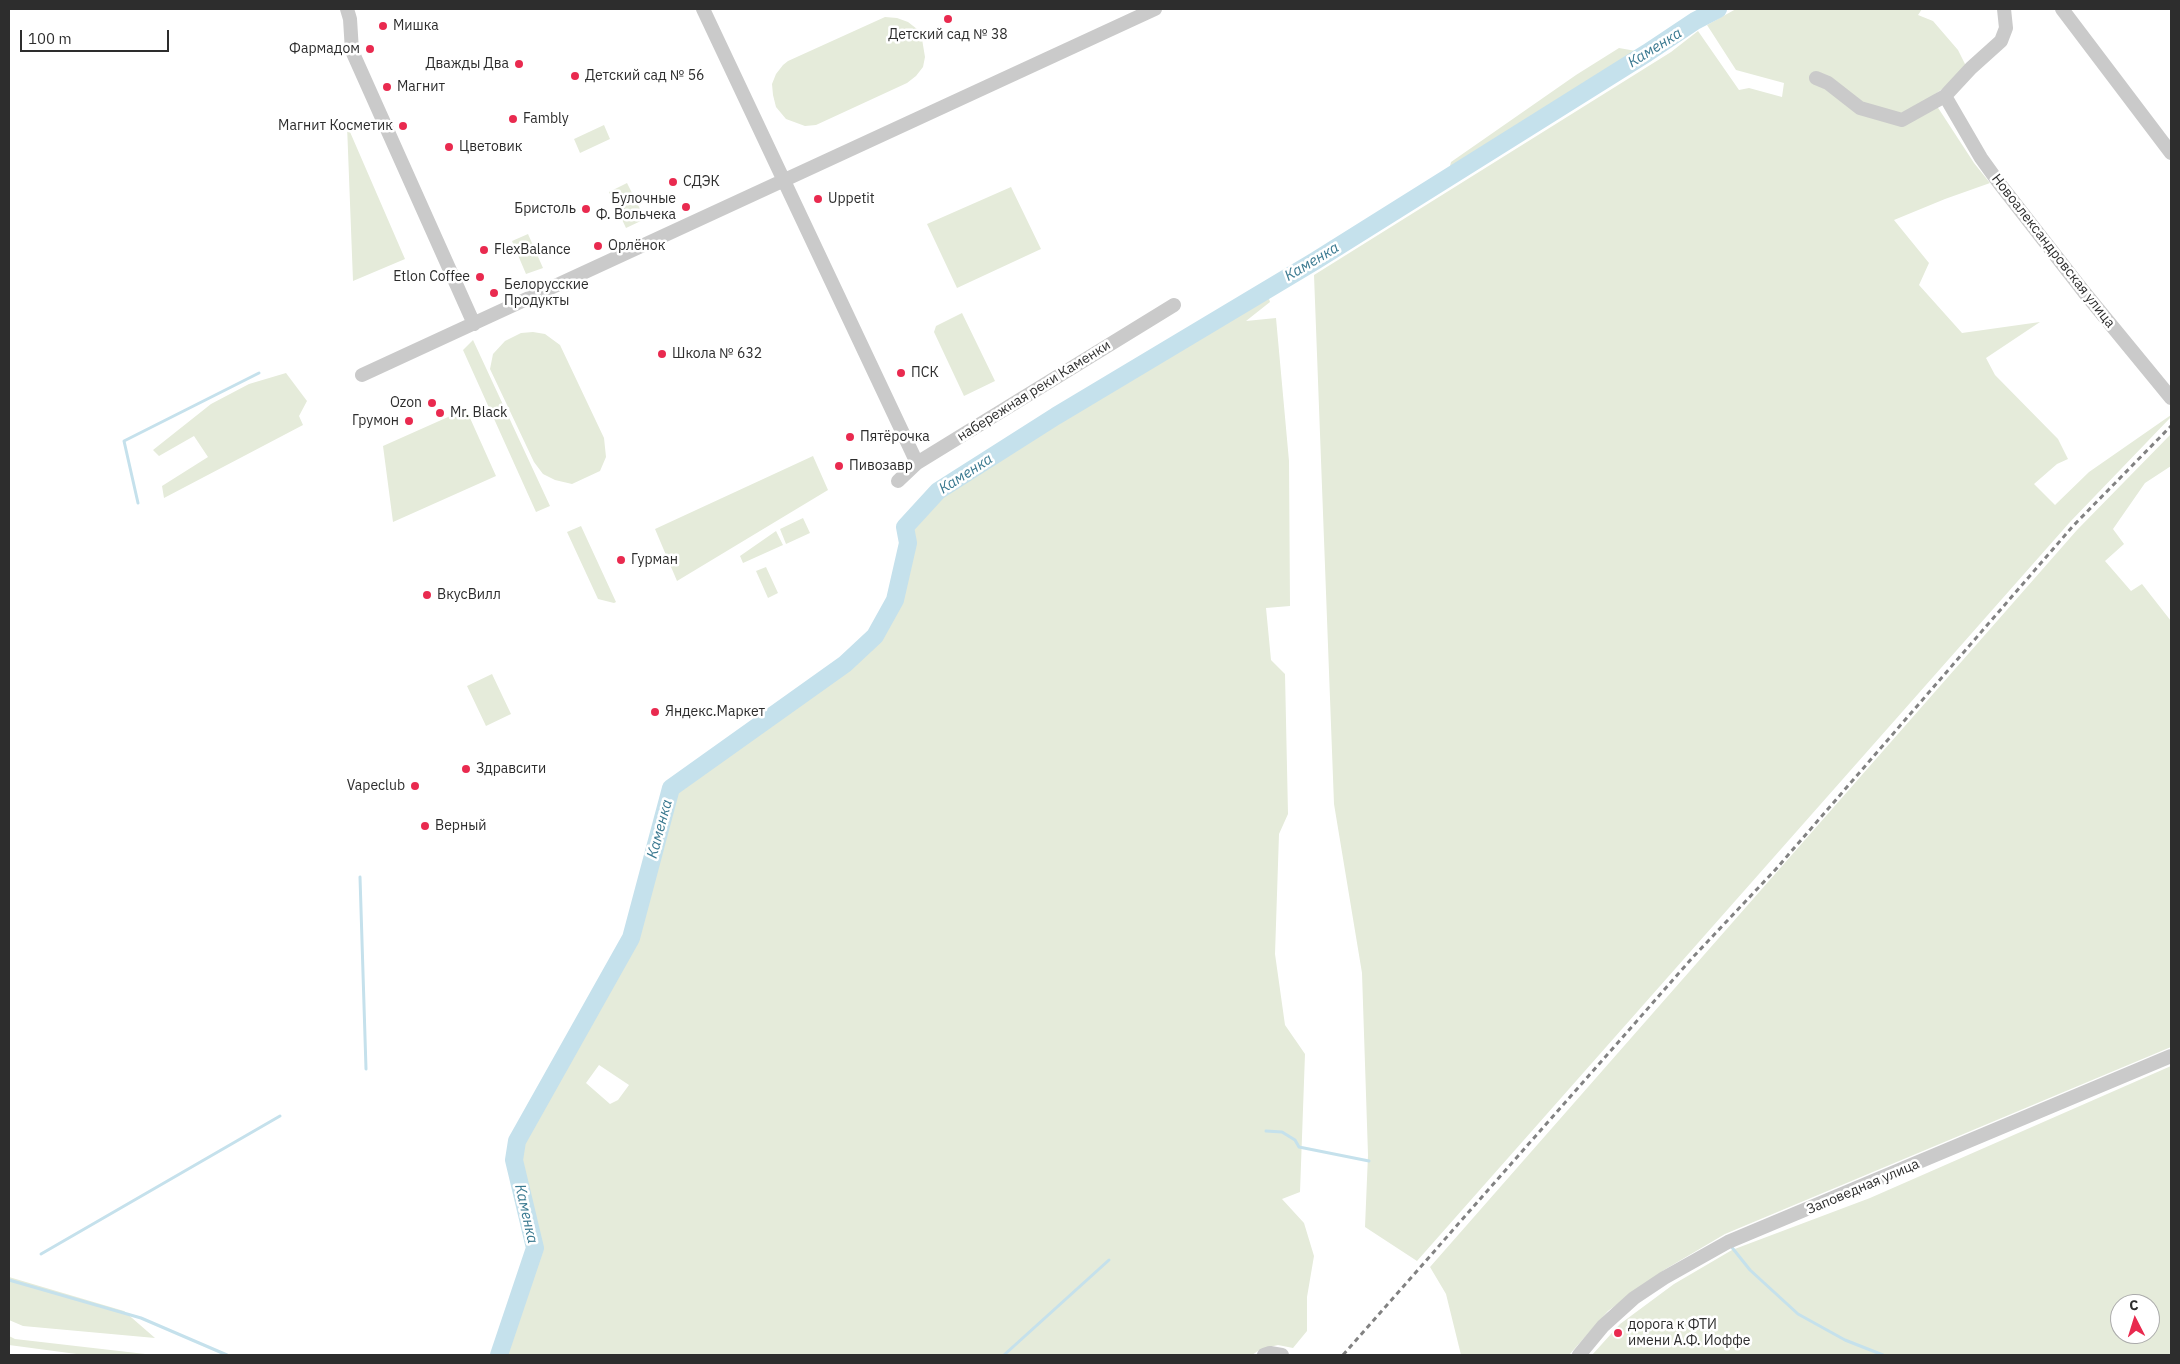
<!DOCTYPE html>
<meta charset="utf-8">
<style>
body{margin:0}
#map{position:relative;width:2180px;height:1364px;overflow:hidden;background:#fff;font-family:"IBM Plex Sans",sans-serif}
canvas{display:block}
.frame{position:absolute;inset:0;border:10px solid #2d2d2d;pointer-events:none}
.north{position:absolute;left:2110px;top:1294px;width:50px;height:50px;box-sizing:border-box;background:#fff;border:1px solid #ababab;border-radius:50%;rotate:355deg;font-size:14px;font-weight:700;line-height:20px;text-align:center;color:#2d2d2d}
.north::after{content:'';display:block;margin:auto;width:18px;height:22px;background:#e92a4f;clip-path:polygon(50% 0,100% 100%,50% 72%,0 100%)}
.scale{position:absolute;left:20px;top:30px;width:149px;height:22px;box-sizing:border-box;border:2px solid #2d2d2d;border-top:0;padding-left:6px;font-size:15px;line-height:18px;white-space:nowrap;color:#2d2d2d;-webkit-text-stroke:4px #fff;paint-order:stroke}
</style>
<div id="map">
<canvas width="2180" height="1364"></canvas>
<div class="frame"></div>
<div class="north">С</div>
<div class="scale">100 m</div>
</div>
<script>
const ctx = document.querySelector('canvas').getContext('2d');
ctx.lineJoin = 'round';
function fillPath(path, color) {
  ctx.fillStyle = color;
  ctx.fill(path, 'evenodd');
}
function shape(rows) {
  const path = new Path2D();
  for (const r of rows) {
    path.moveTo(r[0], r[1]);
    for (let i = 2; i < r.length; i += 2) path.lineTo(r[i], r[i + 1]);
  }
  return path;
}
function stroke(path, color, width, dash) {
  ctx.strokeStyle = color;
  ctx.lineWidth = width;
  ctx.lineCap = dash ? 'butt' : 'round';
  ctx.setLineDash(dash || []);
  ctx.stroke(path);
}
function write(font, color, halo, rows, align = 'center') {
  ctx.font = font + ' "IBM Plex Sans",sans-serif';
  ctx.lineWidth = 5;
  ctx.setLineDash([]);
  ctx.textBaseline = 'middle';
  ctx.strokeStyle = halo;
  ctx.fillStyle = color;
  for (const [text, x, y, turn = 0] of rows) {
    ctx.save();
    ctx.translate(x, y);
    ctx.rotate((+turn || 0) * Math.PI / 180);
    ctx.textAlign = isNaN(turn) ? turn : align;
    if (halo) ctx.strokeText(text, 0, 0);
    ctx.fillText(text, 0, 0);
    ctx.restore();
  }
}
fillPath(shape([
 [1736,9,1922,9,1918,15,1933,21,1958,50,1966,66,1952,82,1931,97,1974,163,1990,183,1945,199,1894,220,1929,263,1919,285,1962,333,2040,322,1986,358,1995,375,2058,439,2068,459,2057,464,2034,484,2055,505,2089,472,2171,415,2171,417,2070,522,1417,1261,1365,1227,1368,1155,1362,973,1334,804,1314,275,1671,52,1698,31,1739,90,1749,88,1782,97,1784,83,1736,70,1707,25],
 [885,17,897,18,908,22,917,29,922,39,925,57,923,67,916,76,907,83,816,125,805,126,786,119,776,107,773,95,772,84,776,74,783,65,788,61],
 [1619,48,1647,53,1447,178,1451,162,1576,75],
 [347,125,405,259,353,281],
 [604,125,610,139,580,153,574,139],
 [627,183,645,219,626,228,609,192],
 [1011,187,1041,249,957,288,927,224],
 [528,234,543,268,526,274,512,241],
 [1266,289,1270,302,1246,321,1276,318,1289,461,1290,606,1266,608,1271,660,1285,674,1288,814,1279,834,1275,954,1285,1025,1305,1054,1300,1192,1282,1199,1304,1223,1314,1256,1307,1297,1307,1331,1293,1348,1278,1345,1261,1349,1252,1355,505,1355,542,1249,519,1148,636,942,671,793,822,685,881,639,895,600,908,543,905,527,938,491,1056,416],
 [599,1065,629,1085,618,1100,610,1104,586,1083],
 [962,313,995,381,964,396,934,332,936,326],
 [533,332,545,334,560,345,604,438,606,457,600,471,572,484,555,480,543,474,534,462,490,369,493,354,505,341,521,333],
 [473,340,550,506,536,512,463,350],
 [286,373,307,401,299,416,303,425,164,498,162,486,208,457,194,436,159,456,153,450,211,404,249,384],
 [466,409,496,476,393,522,383,446],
 [2171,434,2171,466,2145,483,2113,529,2124,544,2105,561,2131,591,2142,584,2171,621,2171,1047,1725,1234,1664,1270,1608,1311,1569,1355,1461,1355,1446,1294,1430,1267,2077,530],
 [813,456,828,490,677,581,655,529],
 [803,518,810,533,786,544,780,529],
 [581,526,616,602,614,603,598,599,567,532],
 [776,531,783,545,743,563,740,556],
 [766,567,778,593,768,598,756,571],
 [492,674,511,714,486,726,467,686],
 [2171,1066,2171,1355,1592,1355,1620,1324,1674,1284,1732,1250,1870,1198],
 [2120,1304,2150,1304,2150,1334,2120,1334],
 [9,1277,124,1311,155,1338,23,1326,9,1320],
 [9,1336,15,1339,154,1355,84,1355,9,1345]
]), '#e5ebda');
stroke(shape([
 [138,503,124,441,259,373],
 [360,877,366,1069],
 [1266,1131,1282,1132,1295,1140,1299,1147,1369,1161],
 [1730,1245,1750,1270,1798,1314,1845,1340,1883,1355],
 [41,1254,280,1116],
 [9,1280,141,1318,227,1355],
 [1004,1355,1109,1260]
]), '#c5e1ec', 3);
stroke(shape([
 [499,1355,535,1248,514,1160,517,1141,631,938,671,788,845,664,875,636,895,600,908,543,905,527,938,491,1056,416,1315,261,1647,53,1695,21,1718,9]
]), '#c5e1ec', 18);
stroke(shape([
 [347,9,350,19,352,51,474,324],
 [703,9,917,463],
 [2004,9,2006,28,2001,41,1971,68,1945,96,1981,158,1999,183,2084,292,2171,398],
 [2062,9,2171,153],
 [1816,78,1828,83,1860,108,1902,120,1945,96],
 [362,375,1155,9],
 [898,481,917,463,1174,305],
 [1264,1355,1270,1353,1282,1355],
 [1579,1355,1603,1326,1634,1298,1664,1278,1728,1242,2171,1056]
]), '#cacaca', 14);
stroke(shape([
 [1343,1355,1694,956,1776,869,2073,526,2171,426]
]), '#828282', 3, [5, 4]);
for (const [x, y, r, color] of [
 [948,19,5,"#e92a4f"],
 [383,26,5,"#e92a4f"],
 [370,49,5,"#e92a4f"],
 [519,64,5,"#e92a4f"],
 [575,76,5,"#e92a4f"],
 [387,87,5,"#e92a4f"],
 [513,119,5,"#e92a4f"],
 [403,126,5,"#e92a4f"],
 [449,147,5,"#e92a4f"],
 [673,182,5,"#e92a4f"],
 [818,199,5,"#e92a4f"],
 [686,207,5,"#e92a4f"],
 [586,209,5,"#e92a4f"],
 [598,246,5,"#e92a4f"],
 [484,250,5,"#e92a4f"],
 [480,277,5,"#e92a4f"],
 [494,293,5,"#e92a4f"],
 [662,354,5,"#e92a4f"],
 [901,373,5,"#e92a4f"],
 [432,403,5,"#e92a4f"],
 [440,413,5,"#e92a4f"],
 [409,421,5,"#e92a4f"],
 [850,437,5,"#e92a4f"],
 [839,466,5,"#e92a4f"],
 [621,560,5,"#e92a4f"],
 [427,595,5,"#e92a4f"],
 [655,712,5,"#e92a4f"],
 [466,769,5,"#e92a4f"],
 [415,786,5,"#e92a4f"],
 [425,826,5,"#e92a4f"],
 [1618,1333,5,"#e92a4f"]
]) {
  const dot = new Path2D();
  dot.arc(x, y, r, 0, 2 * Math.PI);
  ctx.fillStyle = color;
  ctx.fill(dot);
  stroke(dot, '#fff', 2);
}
write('14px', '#2d2d2d', '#fff', [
 ["Мишка",393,26],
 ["Детский сад № 38",948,35,"center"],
 ["Фармадом",360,49,"right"],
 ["Дважды Два",509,64,"right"],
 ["Детский сад № 56",585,76],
 ["Магнит",397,87],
 ["Fambly",523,119],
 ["Магнит Косметик",393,126,"right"],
 ["Цветовик",459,147],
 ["СДЭК",683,182],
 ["Булочные",676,199,"right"],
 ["Ф. Вольчека",676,215,"right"],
 ["Uppetit",828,199],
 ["Бристоль",576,209,"right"],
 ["Орлёнок",608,246],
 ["FlexBalance",494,250],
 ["Etlon Coffee",470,277,"right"],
 ["Белорусские",504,285],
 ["Продукты",504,301],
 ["Школа № 632",672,354],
 ["ПСК",911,373],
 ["Ozon",422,403,"right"],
 ["Mr. Black",450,413],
 ["Грумон",399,421,"right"],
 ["Пятёрочка",860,437],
 ["Пивозавр",849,466],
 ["Гурман",631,560],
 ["ВкусВилл",437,595],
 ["Яндекс.Маркет",665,712],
 ["Здравсити",476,769],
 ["Vapeclub",405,786,"right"],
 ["Верный",435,826],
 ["дорога к ФТИ",1628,1325],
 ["имени А.Ф. Иоффе",1628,1341]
], 'left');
write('14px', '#2d2d2d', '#fff', [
 ["Новоалександровская улица",2053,251,52],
 ["набережная реки Каменки",1034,391,-32],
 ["Заповедная улица",1863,1187,-23]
]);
write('italic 15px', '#3a7990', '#fff', [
 ["Каменка",1655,48,-32],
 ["Каменка",1312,262,-31],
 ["Каменка",966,474,-33],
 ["Каменка",660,829,-75],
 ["Каменка",526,1214,77]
]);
</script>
